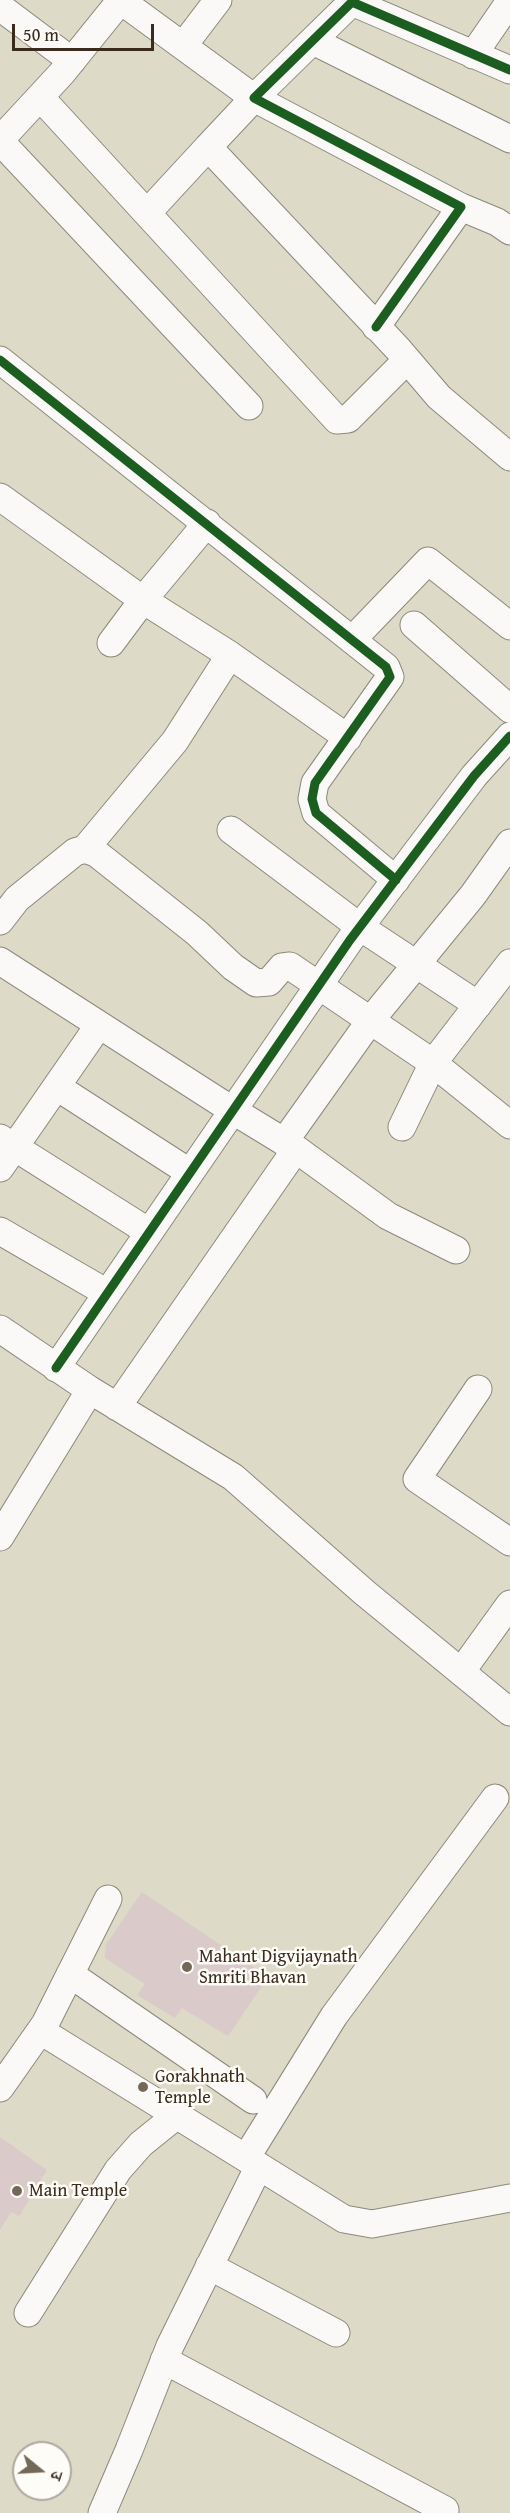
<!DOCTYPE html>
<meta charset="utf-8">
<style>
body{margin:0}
#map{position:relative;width:510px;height:2513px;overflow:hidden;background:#dddac7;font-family:"Gentium Book Plus","Noto Serif Devanagari",serif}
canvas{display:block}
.north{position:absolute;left:12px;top:2441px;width:60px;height:60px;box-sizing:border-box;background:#fdfcf7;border:2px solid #afa8a0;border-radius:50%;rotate:108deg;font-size:16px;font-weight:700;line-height:24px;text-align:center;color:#3b2a1e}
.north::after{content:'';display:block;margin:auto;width:21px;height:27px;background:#746859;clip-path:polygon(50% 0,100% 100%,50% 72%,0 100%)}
.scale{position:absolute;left:12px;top:24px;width:142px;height:27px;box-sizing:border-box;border:3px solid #3b2a1e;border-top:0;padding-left:8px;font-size:18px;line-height:21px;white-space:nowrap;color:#3b2a1e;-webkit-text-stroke:4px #fdfcf7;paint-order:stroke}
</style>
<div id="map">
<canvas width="510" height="2513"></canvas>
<div class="north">उ</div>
<div class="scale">50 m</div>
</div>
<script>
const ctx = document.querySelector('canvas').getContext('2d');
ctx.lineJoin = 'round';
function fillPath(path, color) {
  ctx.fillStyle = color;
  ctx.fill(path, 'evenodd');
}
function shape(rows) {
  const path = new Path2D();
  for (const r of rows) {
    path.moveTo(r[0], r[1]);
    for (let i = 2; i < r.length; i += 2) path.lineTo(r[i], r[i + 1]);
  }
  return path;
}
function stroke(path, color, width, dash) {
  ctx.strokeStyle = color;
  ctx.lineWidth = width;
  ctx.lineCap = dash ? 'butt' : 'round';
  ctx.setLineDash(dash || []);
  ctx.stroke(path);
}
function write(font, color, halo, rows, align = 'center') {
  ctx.font = font + ' "Gentium Book Plus",serif';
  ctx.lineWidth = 5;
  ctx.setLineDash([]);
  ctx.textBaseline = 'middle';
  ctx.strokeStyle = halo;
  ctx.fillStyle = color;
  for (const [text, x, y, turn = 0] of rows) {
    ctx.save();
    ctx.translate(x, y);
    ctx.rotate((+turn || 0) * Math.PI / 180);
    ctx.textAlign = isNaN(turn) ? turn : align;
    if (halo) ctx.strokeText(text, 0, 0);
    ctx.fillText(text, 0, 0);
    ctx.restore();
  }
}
fillPath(shape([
 [142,1892,268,1977,228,2036,182,2008,175,2018,137,1995,145,1984,105,1958,106,1944],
 [0,2137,47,2170,19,2216,11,2212,0,2230]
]), '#dacac9');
const minor = shape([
 [120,0,254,98,208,147,398,349,439,397,510,457],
 [0,7,72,61],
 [313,41,510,139],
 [183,46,218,0],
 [473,55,510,1],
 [40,97,337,420,348,419,406,361],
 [0,140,62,73,121,0],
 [0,141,249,406],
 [461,207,497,222,510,231],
 [148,212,208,147],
 [376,327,461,207,254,98,352,2,510,70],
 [0,360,386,667,390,677,315,783,312,799,316,813,396,880],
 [0,497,143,600,207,523],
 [414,625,510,709],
 [352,640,428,561,510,626],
 [111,643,143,600,230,655,348,738],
 [231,830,360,927,478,1005],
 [85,849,175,741,230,655],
 [0,921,17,899,75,852,85,849,96,853,197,933,233,967,256,983,269,982,282,967,290,966,433,1063,510,1125],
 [0,961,232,1110,296,1149,388,1216,456,1250],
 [57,1087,189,1172],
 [402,1127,433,1063,510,963],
 [0,1138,149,1232],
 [284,1142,370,1021,473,895,510,843],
 [0,1168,99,1025],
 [0,1231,107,1293],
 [0,1329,90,1390,233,1477,365,1593,510,1712],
 [56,1368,350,940,474,776,510,736],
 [478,1389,417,1479,510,1542],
 [117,1407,296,1149],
 [0,1537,90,1390],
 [461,1672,510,1604],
 [108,1899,45,2024,45,2030,49,2036,344,2219,372,2224,510,2198],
 [70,1974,253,2100],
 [0,2088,45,2024],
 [246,2158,334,2016,495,1798],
 [209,2266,336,2333],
 [28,2313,118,2170,141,2144,177,2115],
 [164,2360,445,2510],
 [102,2513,129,2450,170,2346,259,2166]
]);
stroke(minor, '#8d887d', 29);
stroke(minor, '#faf9f7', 27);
stroke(shape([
 [376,327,461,207,254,98,352,2,510,70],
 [0,360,386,667,390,677,315,783,312,799,316,813,396,880],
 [56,1368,350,940,474,776,510,736]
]), '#1b5e20', 9);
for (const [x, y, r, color] of [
 [187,1967,6,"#746859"],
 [143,2087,6,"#746859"],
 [17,2191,6,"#746859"]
]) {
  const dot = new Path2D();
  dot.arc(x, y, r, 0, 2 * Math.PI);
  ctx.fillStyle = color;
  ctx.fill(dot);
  stroke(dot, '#fdfcf7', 2);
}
write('18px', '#3b2a1e', '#fdfcf7', [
 ["Mahant Digvijaynath",199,1957],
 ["Smriti Bhavan",199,1978],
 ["Gorakhnath",155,2077],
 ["Temple",155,2098],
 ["Main Temple",29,2191]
], 'left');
</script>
